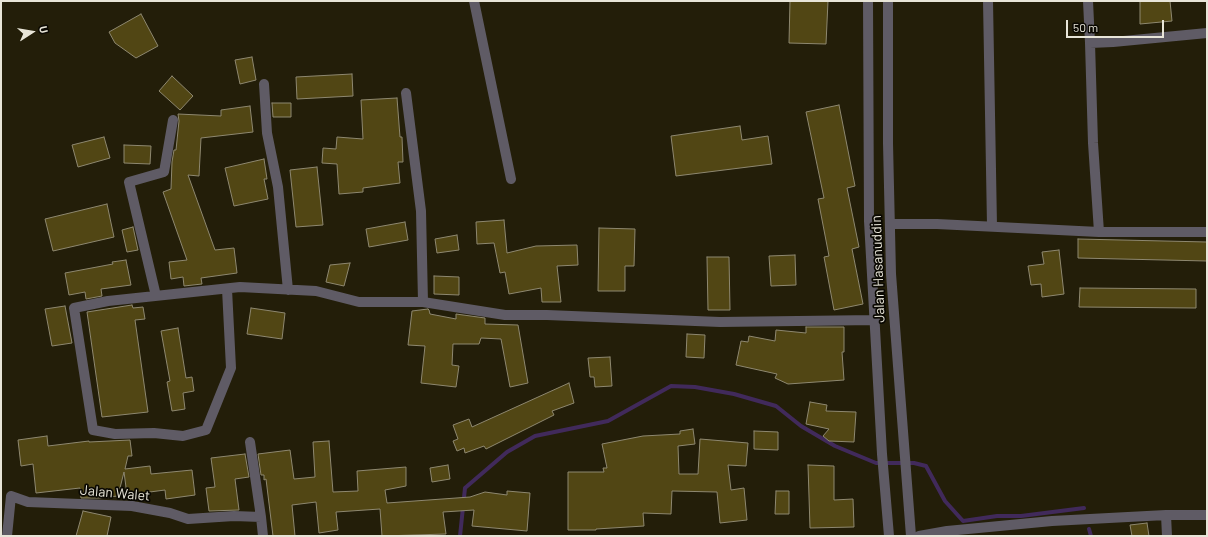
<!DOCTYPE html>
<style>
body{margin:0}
#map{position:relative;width:1208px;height:537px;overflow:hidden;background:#231e09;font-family:Barlow,sans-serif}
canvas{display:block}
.frame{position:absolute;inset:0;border:2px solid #e8e5d8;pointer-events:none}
.north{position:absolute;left:12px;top:12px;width:40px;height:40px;-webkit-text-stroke:3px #0a0802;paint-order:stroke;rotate:78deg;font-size:11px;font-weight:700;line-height:16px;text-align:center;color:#e8e5d8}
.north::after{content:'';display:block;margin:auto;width:14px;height:18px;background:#e8e5d8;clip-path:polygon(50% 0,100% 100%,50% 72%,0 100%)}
.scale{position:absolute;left:1066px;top:20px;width:98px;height:18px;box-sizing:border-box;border:2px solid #e8e5d8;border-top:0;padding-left:5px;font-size:12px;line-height:14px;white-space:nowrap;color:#e8e5d8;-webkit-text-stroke:3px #0a0802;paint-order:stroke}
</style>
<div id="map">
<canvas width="1208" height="537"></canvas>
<div class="frame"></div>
<div class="north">U</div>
<div class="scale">50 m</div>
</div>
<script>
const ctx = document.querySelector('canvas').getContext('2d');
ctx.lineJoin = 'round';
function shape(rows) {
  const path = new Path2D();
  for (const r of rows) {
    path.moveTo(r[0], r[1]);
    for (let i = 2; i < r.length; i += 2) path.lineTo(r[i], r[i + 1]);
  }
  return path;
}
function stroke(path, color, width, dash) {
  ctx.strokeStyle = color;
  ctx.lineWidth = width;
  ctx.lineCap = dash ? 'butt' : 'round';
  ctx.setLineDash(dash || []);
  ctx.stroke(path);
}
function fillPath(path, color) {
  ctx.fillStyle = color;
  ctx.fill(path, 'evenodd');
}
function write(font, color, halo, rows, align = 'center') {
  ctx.font = font + ' Barlow,sans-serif';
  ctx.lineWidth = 3.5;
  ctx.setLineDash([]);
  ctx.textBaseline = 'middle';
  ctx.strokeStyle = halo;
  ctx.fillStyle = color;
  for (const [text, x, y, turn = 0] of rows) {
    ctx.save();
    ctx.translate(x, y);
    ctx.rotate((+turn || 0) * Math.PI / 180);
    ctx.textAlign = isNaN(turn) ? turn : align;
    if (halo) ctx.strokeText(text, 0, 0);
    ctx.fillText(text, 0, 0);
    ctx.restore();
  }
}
stroke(shape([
 [1089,529,1091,536],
 [460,536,465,488,507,452,535,436,608,421,671,386,695,387,734,394,776,406,801,426,835,446,876,463,914,463,926,466,945,501,963,521,997,516,1021,516,1084,508]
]), '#412a5b', 4);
const building = shape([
 [790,1,828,1,826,44,789,43,790,1],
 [1140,1,1170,1,1172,21,1140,24,1140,1],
 [141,14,158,46,136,58,115,43,109,32,141,14],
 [252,57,256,80,240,84,235,60,252,57],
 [352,74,353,96,297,99,296,77,352,74],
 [172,76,193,96,180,110,159,91,172,76],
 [397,98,400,137,402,137,403,162,398,162,400,183,363,188,363,192,339,194,337,164,322,163,323,148,336,149,337,137,363,139,361,100,397,98],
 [272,103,291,103,291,117,273,117,272,103],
 [839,105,855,186,847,188,859,247,852,249,863,304,834,310,824,257,829,256,818,199,824,198,806,112,839,105],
 [250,106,253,132,201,138,199,176,188,175,215,250,234,248,237,273,201,278,202,284,184,286,183,277,171,279,169,262,187,260,163,192,171,189,172,162,174,150,176,150,179,121,178,114,221,116,221,110,250,106],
 [740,126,742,140,768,136,772,164,676,176,671,136,740,126],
 [104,137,110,158,78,167,72,145,104,137],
 [124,145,151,146,150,164,124,163,124,145],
 [264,159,267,179,264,179,268,199,234,206,225,168,264,159],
 [317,167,323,225,296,227,290,170,317,167],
 [107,204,114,237,53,251,45,219,107,204],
 [504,220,507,253,536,246,577,245,578,265,557,266,561,302,542,302,541,288,509,294,505,272,500,273,494,243,477,244,476,222,504,220],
 [405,222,408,240,369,247,366,229,405,222],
 [133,227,138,250,127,252,122,230,133,227],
 [599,228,635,229,634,266,625,266,625,291,598,291,599,228],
 [457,235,459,250,437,253,435,239,457,235],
 [1078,239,1207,242,1207,261,1078,258,1078,239],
 [1059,250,1064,294,1042,297,1041,284,1031,285,1028,266,1044,264,1042,252,1059,250],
 [795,255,796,285,771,286,769,256,795,255],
 [707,257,729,257,730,310,708,310,707,257],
 [126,260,131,285,101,289,102,296,86,299,85,292,69,295,65,273,113,264,112,262,126,260],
 [350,263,344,286,326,282,330,265,350,263],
 [434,276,459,277,459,295,434,294,434,276],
 [1080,288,1196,289,1196,308,1079,307,1080,288],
 [132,305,133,308,143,307,145,319,135,320,148,412,102,417,87,312,132,305],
 [65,306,72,343,52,346,45,309,65,306],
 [251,308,285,313,282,339,247,334,251,308],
 [428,309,429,310,430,314,456,319,456,314,485,318,485,324,518,325,528,383,510,387,501,339,481,338,479,344,453,344,452,365,459,366,456,387,421,383,425,346,408,345,412,311,428,309],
 [806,327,844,327,844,352,842,352,844,380,788,384,775,378,777,374,736,365,741,341,748,342,749,336,775,341,776,330,806,333,806,327],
 [178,328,186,378,192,377,194,391,183,393,185,409,172,411,167,382,170,381,161,331,178,328],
 [687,334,705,335,704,358,686,357,687,334],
 [610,357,612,386,595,387,594,377,590,377,588,358,610,357],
 [569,383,574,403,552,411,554,415,486,449,484,446,465,453,464,448,457,451,453,441,458,439,453,425,469,419,472,427,569,383],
 [810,402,827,405,826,411,856,412,854,442,829,441,823,436,829,429,806,424,810,402],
 [693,429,695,444,678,446,679,474,698,474,700,439,748,443,746,466,728,465,731,490,744,488,747,520,720,523,717,492,672,491,671,514,643,513,644,526,596,529,596,530,568,530,568,472,604,472,603,468,607,468,602,444,643,436,680,434,680,431,693,429],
 [754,431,778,432,778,450,754,449,754,431],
 [47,436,48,446,89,441,89,442,130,440,132,456,128,456,125,469,150,466,151,474,192,470,195,495,166,499,165,490,127,495,124,472,118,496,99,498,81,498,80,488,36,493,33,464,21,466,18,440,47,436],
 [329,441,333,492,358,491,357,471,406,467,406,486,385,490,387,503,470,497,485,492,507,495,507,491,530,493,527,531,472,526,474,510,443,512,446,534,382,536,380,509,336,512,338,530,319,533,316,502,292,505,295,536,273,536,266,479,264,480,264,475,261,475,258,454,290,450,294,479,315,477,313,442,329,441],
 [245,454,249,477,235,479,239,510,209,511,206,488,215,487,211,458,245,454],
 [448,465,450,479,432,482,430,468,448,465],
 [808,465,834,466,834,500,853,499,854,527,810,528,808,465],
 [776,491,789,491,789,514,775,514,776,491],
 [83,511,111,517,107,536,76,536,83,511],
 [1147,523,1149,536,1132,536,1130,525,1147,523]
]);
fillPath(building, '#514614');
stroke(building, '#8e8870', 1);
stroke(shape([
 [474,1,511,179],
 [868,1,869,221,882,454,889,536],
 [888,1,888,143,891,274,911,536],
 [988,1,992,226],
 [1088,1,1090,43,1113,42,1207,33],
 [1090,43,1093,143,1099,232,1207,232],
 [264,84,267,133,278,187,288,290],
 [406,93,421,211,423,302],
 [890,224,937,224,1099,232],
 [227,289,231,368,206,430,183,436,154,433,115,434,93,430,74,308,108,301,240,287,316,291,359,302,423,302,505,315,547,315,720,322,875,320],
 [156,296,129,182,164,172,173,120],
 [250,442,261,517],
 [7,536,11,496,28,502,132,506,170,513,188,519,234,516,261,517,263,536],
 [919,536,947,531,1052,521,1166,515],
 [1167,536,1166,515,1207,515]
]), '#5f5b65', 10);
write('14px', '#e8e5d8', '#0a0802', [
 ["Jalan Hasanuddin",878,269,-92],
 ["Jalan Walet",115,493,5]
]);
</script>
